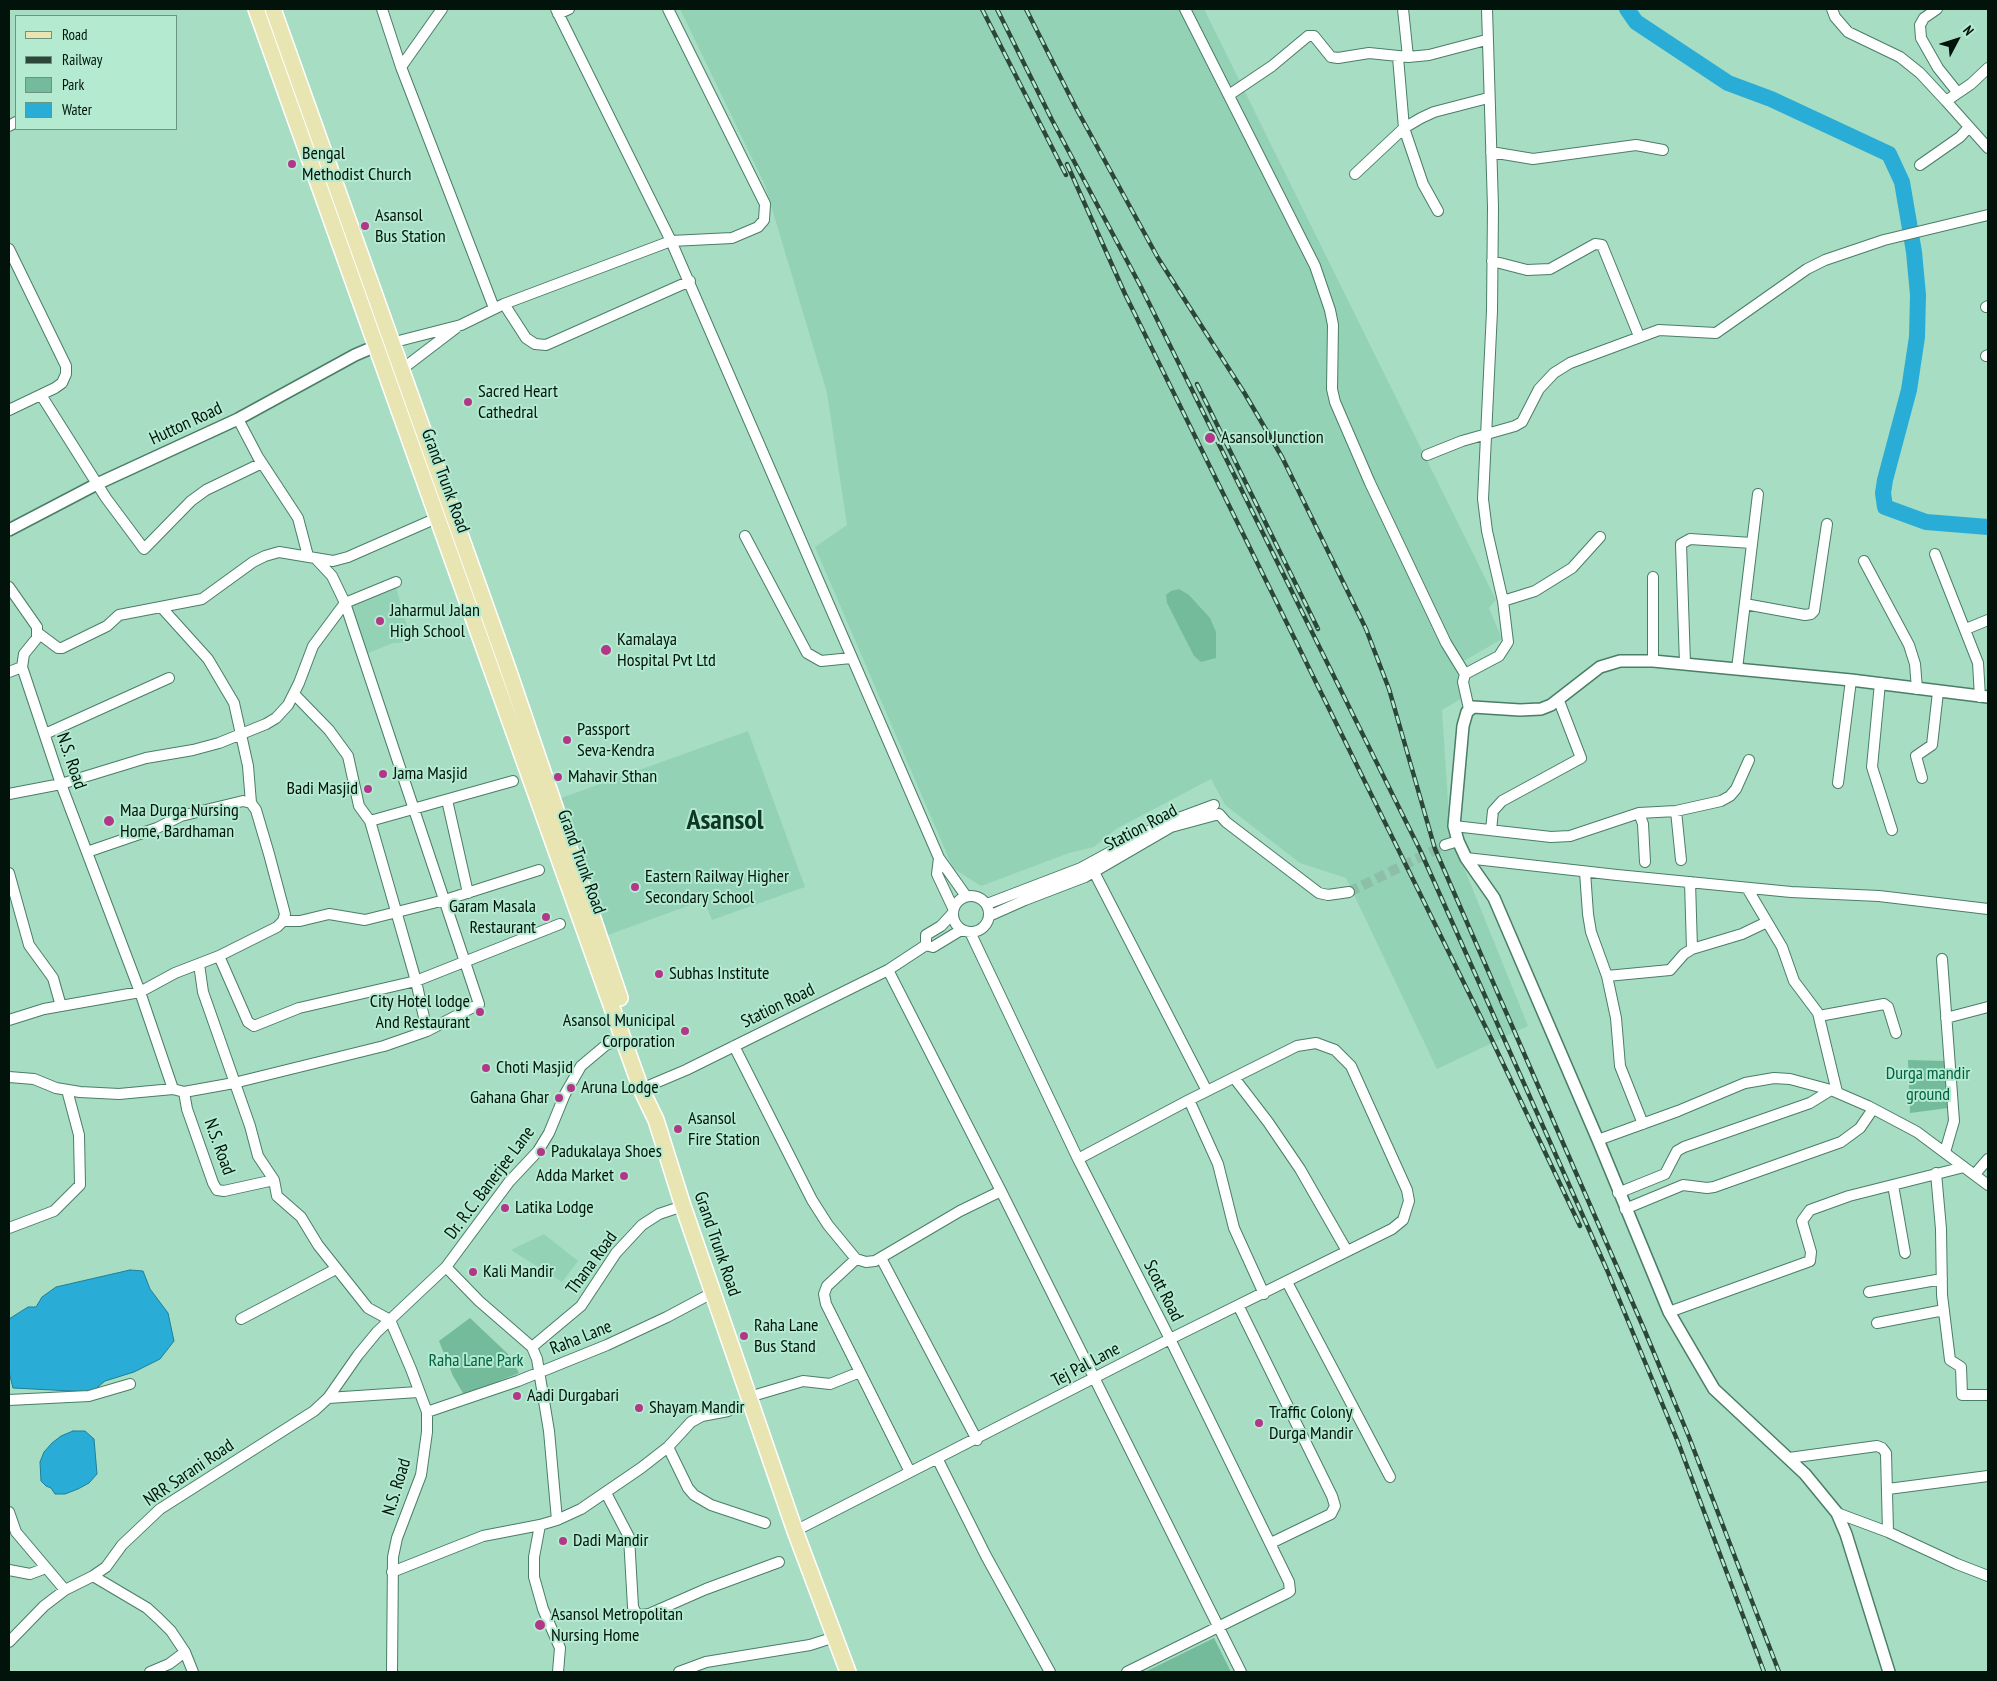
<!DOCTYPE html>
<style>
body{margin:0}
#map{position:relative;width:1997px;height:1681px;overflow:hidden;background:#a6ddc3;font-family:"PT Sans Narrow",sans-serif}
canvas{display:block}
.frame{position:absolute;inset:0;border:10px solid #01130a;pointer-events:none}
.legend{position:absolute;left:15px;top:15px;width:162px;height:115px;box-sizing:border-box;background:#b3ead0;border:1px solid #6c9481;margin:0;padding:6px 9px;list-style:none;font-size:15px;color:#01130a}
.legend li{display:flex;align-items:center;gap:10px;height:25px}
.legend b{width:25px;border:1px solid #6c9481}
.north{position:absolute;left:1932px;top:15px;width:50px;height:50px;-webkit-text-stroke:4px #b3ead0;paint-order:stroke;rotate:50deg;font-size:14px;font-weight:700;line-height:20px;text-align:center;color:#01130a}
.north::after{content:'';display:block;margin:auto;width:18px;height:22px;background:#01130a;clip-path:polygon(50% 0,100% 100%,50% 72%,0 100%)}
</style>
<div id="map">
<canvas width="1997" height="1681"></canvas>
<div class="frame"></div>
<ul class="legend">
<li><b style="height:6px;background:#e9e5b3"></b>Road</li>
<li><b style="height:6px;background:#2c473a"></b>Railway</li>
<li><b style="height:14px;background:#73bb9b"></b>Park</li>
<li><b style="height:14px;background:#29add6"></b>Water</li>
</ul>
<div class="north">N</div>
</div>
<script>
const ctx = document.querySelector('canvas').getContext('2d');
ctx.lineJoin = 'round';
function fillPath(path, color) {
  ctx.fillStyle = color;
  ctx.fill(path, 'evenodd');
}
function shape(rows) {
  const path = new Path2D();
  for (const r of rows) {
    if (r.length === 3) {
      path.moveTo(r[0] + r[2], r[1]);
      path.arc(r[0], r[1], r[2], 0, 2 * Math.PI);
      continue;
    }
    path.moveTo(r[0], r[1]);
    for (let i = 2; i < r.length; i += 2) path.lineTo(r[i], r[i + 1]);
  }
  return path;
}
function stroke(path, color, width, dash) {
  ctx.strokeStyle = color;
  ctx.lineWidth = width;
  ctx.lineCap = dash ? 'butt' : 'round';
  ctx.setLineDash(dash || []);
  ctx.stroke(path);
}
function write(font, color, halo, rows, align = 'center') {
  ctx.font = font + ' "PT Sans Narrow",sans-serif';
  ctx.lineWidth = 4;
  ctx.setLineDash([]);
  ctx.textBaseline = 'middle';
  ctx.strokeStyle = halo;
  ctx.fillStyle = color;
  for (const [text, x, y, turn = 0] of rows) {
    ctx.save();
    ctx.translate(x, y);
    ctx.rotate((+turn || 0) * Math.PI / 180);
    ctx.textAlign = isNaN(turn) ? turn : align;
    if (halo) ctx.strokeText(text, 0, 0);
    ctx.fillText(text, 0, 0);
    ctx.restore();
  }
}
fillPath(shape([
 [680,9,1204,9,1496,600,1489,608,1502,639,1455,666,1464,697,1442,710,1450,833,1528,1026,1437,1069,1346,878,1300,863,1225,805,1211,779,1116,829,1094,847,1069,853,981,886,953,868,815,547,847,525,827,393,765,185],
 [396,587,410,637,407,642,393,643,366,654,348,606],
 [748,731,805,887,712,920,704,900,608,935,558,799],
 [544,1234,578,1261,562,1282,511,1250]
]), '#94d2b6');
fillPath(shape([
 [1179,589,1189,595,1210,618,1216,632,1216,658,1201,662,1194,656,1167,603,1166,595,1171,591],
 [1908,1060,1946,1061,1948,1108,1910,1113],
 [470,1318,508,1354,519,1373,464,1395,453,1376,439,1341],
 [1214,1638,1231,1672,1145,1672]
]), '#73bb9b');
const water = shape([
 [130,1270,143,1271,150,1289,168,1313,174,1341,160,1359,134,1372,105,1381,92,1392,13,1388,9,1372,9,1319,28,1307,36,1307,42,1297,56,1287,130,1270],
 [73,1431,85,1431,94,1439,97,1474,89,1483,78,1489,65,1494,55,1494,51,1488,46,1486,41,1481,40,1462,44,1452,52,1443,61,1436,73,1431]
]);
fillPath(water, '#29add6');
stroke(water, '#1d7f99', 1);
stroke(shape([
 [1627,9,1636,22,1728,83,1771,99,1889,154,1902,182,1914,252,1918,295,1917,337,1909,390,1885,480,1883,493,1885,507,1926,522,1988,527]
]), '#29add6', 16);
stroke(shape([
 [1349,892,1445,845]
]), '#8dbfa7', 10, [10, 5]);
const minor = shape([
 [382,9,401,67,494,308],
 [556,9,671,241,939,858],
 [1185,9,1315,266,1330,310,1333,325,1332,389,1335,402,1370,483,1446,643,1465,674],
 [1403,9,1408,57],
 [1832,9,1835,17,1848,32,1900,57,1920,73,1946,101],
 [1937,9,1924,18,1920,25,1921,38,1938,68,1958,93],
 [558,14,569,9],
 [1398,57,1404,128,1423,184,1438,211],
 [401,67,442,9],
 [1988,68,1971,84,1946,101,1988,148],
 [1229,95,1272,66,1308,36,1314,36,1331,57,1338,58,1369,53,1408,57,1429,55,1486,40],
 [9,126,16,122],
 [1491,152,1533,159,1636,145,1663,150],
 [1920,165,1960,137,1969,127],
 [1355,174,1404,128,1421,118,1434,112,1488,98],
 [9,249,66,366,66,374,62,383,55,388,9,410],
 [1492,261,1527,270,1550,269,1595,244,1602,245,1639,336],
 [504,304,526,338,535,344,546,345,690,281],
 [1986,307,1988,306],
 [387,344,461,325,504,304,671,241,732,238,758,227,764,220,765,204,668,9],
 [1986,356,1988,355],
 [401,370,456,328],
 [41,395,106,498,144,549,191,501,206,490,262,463],
 [238,419,258,457,298,518,308,556],
 [1427,455,1462,441,1515,426,1522,422,1539,389,1554,373,1570,363,1659,330,1716,333,1807,269,1825,260,1884,240,1988,215],
 [745,536,807,653,821,661,851,658],
 [1935,554,1978,663,1980,697],
 [1864,561,1909,645,1915,664,1917,689],
 [9,587,37,627,37,638,24,654,22,667,61,784,140,992,173,1089,184,1092,187,1109,213,1183,217,1190,224,1191,274,1180,277,1196,301,1217,318,1245,368,1308,390,1320,411,1369,427,1412,427,1432,421,1475,397,1538,393,1557,392,1672],
 [1503,601,1535,591,1572,568,1600,537],
 [1745,604,1805,615,1811,614,1814,611,1827,524],
 [162,608,208,659,234,703,248,766,251,803],
 [1966,629,1988,620],
 [38,633,58,648,62,648,107,626,119,615,202,599,253,562,265,556,279,552,333,561,348,557,439,517],
 [1653,661,1653,577],
 [1685,664,1681,544,1690,539,1752,543],
 [1737,669,1758,494],
 [9,672,22,667],
 [1880,683,1872,767,1892,830],
 [294,694,329,730,348,756,359,806,370,821,396,911,416,981,427,1031],
 [1469,709,1463,682,1465,674,1499,656,1508,642,1503,601,1487,531,1483,499,1492,311,1493,207,1487,9],
 [45,734,169,678],
 [1922,778,1916,756,1932,745,1938,692],
 [1838,783,1851,680],
 [9,794,61,784,146,758,193,750,219,743,266,724,276,718,288,705,299,683,313,646,345,603,396,582],
 [447,800,468,893],
 [1676,811,1681,860],
 [1639,813,1643,824,1645,862],
 [370,821,513,781],
 [1454,826,1551,837,1570,836,1639,813,1676,811,1721,801,1730,796,1736,789,1749,760],
 [1491,830,1493,811,1502,801,1581,758,1559,701],
 [1445,845,1458,841],
 [1466,858,1617,875,1791,892,1879,896,1988,909],
 [1094,872,1207,1091],
 [1585,872,1588,914,1591,932,1607,976,1616,1018,1620,1066,1643,1124],
 [9,873,29,945,53,978,61,1006],
 [1690,882,1692,949],
 [1747,888,1782,947,1794,981,1818,1013,1837,1092],
 [971,914,18],
 [987,904,1081,868,1160,825,1214,805],
 [953,908,937,874,939,858,966,896],
 [952,914,941,926,926,935,926,945,933,947,961,930],
 [989,916,1025,900,1085,877,1171,827,1219,814,1226,822,1319,893,1328,895,1349,892],
 [283,921,300,921,329,914,365,920,445,900,539,870],
 [970,932,1078,1159,1170,1339,1289,1582,1290,1591,1287,1593,1127,1672],
 [219,956,248,1022,254,1026,299,1008,416,981,560,924],
 [1942,959,1954,1121,1945,1152],
 [199,964,203,992,250,1126,258,1156,274,1180],
 [888,970,1001,1191,1241,1672],
 [1607,976,1670,970,1684,954,1692,949,1742,934,1767,922],
 [1819,1016,1884,1004,1888,1007,1896,1033],
 [1946,1018,1988,1007],
 [9,1020,44,1009,140,992,175,973,219,956,277,927,283,921,285,914,269,854,256,810,251,803,243,801,181,816,157,828,87,852],
 [734,1046,812,1200,828,1225,856,1259,866,1262,875,1261,960,1211,1001,1191],
 [9,1077,34,1079,56,1088,80,1092,119,1094,173,1089],
 [1235,1079,1268,1122,1300,1169,1347,1251],
 [641,1089,686,1070,888,970,926,945],
 [184,1092,234,1083,384,1046,427,1031,479,1004,345,603,332,576,317,560],
 [1189,1100,1218,1164,1234,1228,1264,1294],
 [1598,1140,1678,1111,1745,1083,1774,1078,1790,1079,1831,1090,1868,1106,1917,1132,1988,1185],
 [1936,1173,1941,1229,1942,1295,1950,1360,1961,1367,1962,1395,1988,1395],
 [1975,1174,1988,1159],
 [1893,1185,1905,1253],
 [1618,1193,1665,1174,1677,1151,1684,1147,1810,1103,1831,1090],
 [1625,1209,1683,1185,1707,1188,1714,1187,1841,1142,1860,1128,1873,1109],
 [9,1228,54,1211,80,1185,79,1135,67,1090],
 [881,1258,977,1440],
 [856,1259,827,1286,824,1294,826,1304,910,1472],
 [446,1267,479,1301,532,1347,537,1359,549,1431,557,1520,540,1525,534,1557,534,1577,543,1609,560,1648,558,1672],
 [1287,1282,1390,1477],
 [1869,1292,1942,1279],
 [1239,1307,1332,1496,1335,1506,1331,1514,1271,1543],
 [1669,1312,1810,1261,1811,1252,1802,1221,1810,1210,1849,1196,1964,1167],
 [241,1319,336,1269],
 [1877,1323,1944,1310],
 [532,1347,581,1306,616,1253,642,1225,659,1214,683,1206],
 [749,1397,803,1381,830,1384,860,1372],
 [328,1398,418,1392],
 [9,1400,89,1396,130,1384],
 [427,1412,518,1381,607,1345,667,1317,714,1292],
 [668,1447,688,1488,694,1495,711,1505,765,1523],
 [1789,1458,1877,1446,1882,1448,1886,1453,1888,1532],
 [938,1460,986,1556,1050,1672],
 [1888,1489,1988,1476],
 [606,1493,629,1537,633,1607,636,1613,641,1615,649,1614,706,1589,779,1562],
 [9,1512,16,1532,65,1590],
 [1837,1513,1888,1532,1957,1564,1988,1576],
 [557,1520,581,1509,641,1468,668,1447,691,1422,702,1416,728,1411],
 [795,1531,1170,1339,1392,1229,1403,1220,1409,1201,1407,1190,1351,1066,1335,1050,1316,1043,1297,1046,1189,1100,1078,1159],
 [9,1570,30,1574,46,1568],
 [392,1572,483,1536,540,1525],
 [93,1576,147,1608,159,1619,171,1631,185,1652,193,1672],
 [9,1642,44,1606,65,1590,93,1576,106,1567,122,1545,160,1509,314,1411,328,1398,358,1355,377,1332,446,1267,509,1182,538,1151,549,1133,565,1094,581,1066,606,1045,624,1038],
 [150,1672,169,1664,185,1652],
 [679,1672,706,1662,810,1645,835,1637]
]);
const tertiary = shape([
 [9,530,97,484,238,419,355,355,376,346],
 [1889,1672,1846,1534,1837,1513,1805,1474,1714,1389,1669,1312,1598,1140,1494,898,1466,858,1458,841,1454,826,1463,726,1467,712,1473,707,1520,710,1541,709,1551,705,1600,667,1620,661,1653,661,1851,680,1988,697]
]);
const primary = shape([
 [256,9,641,1089,656,1120,683,1206,795,1531,848,1672],
 [273,9,507,666,620,998]
]);
stroke(minor, '#4a7e67', 12);
stroke(tertiary, '#4a7e67', 14);
stroke(primary, '#fff', 18);
stroke(minor, '#fff', 10);
stroke(tertiary, '#fff', 11);
stroke(primary, '#e9e5b3', 15);
const rail = shape([
 [982,9,1066,175],
 [997,9,1052,120,1141,287,1420,850,1607,1270,1678,1442,1764,1672],
 [1026,9,1076,108,1158,258,1245,394,1282,457,1366,629,1389,689,1435,849,1644,1329,1689,1437,1779,1672],
 [1067,164,1125,294,1490,1036,1580,1226],
 [1197,384,1318,629]
]);
stroke(rail, '#2c473a', 4.5);
stroke(rail, '#b3ead0', 2.5, [8]);
for (const [x, y, r, color] of [
 [292,164,5,"#b33789"],
 [365,226,5,"#b33789"],
 [468,402,5,"#b33789"],
 [1210,438,6,"#b33789"],
 [380,621,5,"#b33789"],
 [606,650,6,"#b33789"],
 [567,740,5,"#b33789"],
 [383,774,5,"#b33789"],
 [558,777,5,"#b33789"],
 [368,789,5,"#b33789"],
 [109,821,6,"#b33789"],
 [635,887,5,"#b33789"],
 [546,917,5,"#b33789"],
 [659,974,5,"#b33789"],
 [480,1012,5,"#b33789"],
 [685,1031,5,"#b33789"],
 [486,1068,5,"#b33789"],
 [571,1088,5,"#b33789"],
 [559,1098,5,"#b33789"],
 [678,1129,5,"#b33789"],
 [541,1152,5,"#b33789"],
 [624,1176,5,"#b33789"],
 [505,1208,5,"#b33789"],
 [473,1272,5,"#b33789"],
 [744,1336,5,"#b33789"],
 [517,1396,5,"#b33789"],
 [639,1408,5,"#b33789"],
 [1259,1423,5,"#b33789"],
 [563,1541,5,"#b33789"],
 [540,1625,6,"#b33789"]
]) {
  const dot = new Path2D();
  dot.arc(x, y, r, 0, 2 * Math.PI);
  ctx.fillStyle = color;
  ctx.fill(dot);
  stroke(dot, '#b3ead0', 2);
}
write('18px', '#01130a', '#b3ead0', [
 ["Bengal",302,154],
 ["Methodist Church",302,175],
 ["Asansol",375,216],
 ["Bus Station",375,237],
 ["Sacred Heart",478,392],
 ["Cathedral",478,413],
 ["Asansol Junction",1221,438],
 ["Jaharmul Jalan",390,611],
 ["High School",390,632],
 ["Kamalaya",617,640],
 ["Hospital Pvt Ltd",617,661],
 ["Passport",577,730],
 ["Seva-Kendra",577,751],
 ["Jama Masjid",393,774],
 ["Mahavir Sthan",568,777],
 ["Badi Masjid",358,789,"right"],
 ["Maa Durga Nursing",120,811],
 ["Home, Bardhaman",120,832],
 ["Eastern Railway Higher",645,877],
 ["Secondary School",645,898],
 ["Garam Masala",536,907,"right"],
 ["Restaurant",536,928,"right"],
 ["Subhas Institute",669,974],
 ["City Hotel lodge",470,1002,"right"],
 ["And Restaurant",470,1023,"right"],
 ["Asansol Municipal",675,1021,"right"],
 ["Corporation",675,1042,"right"],
 ["Choti Masjid",496,1068],
 ["Aruna Lodge",581,1088],
 ["Gahana Ghar",549,1098,"right"],
 ["Asansol",688,1119],
 ["Fire Station",688,1140],
 ["Padukalaya Shoes",551,1152],
 ["Adda Market",614,1176,"right"],
 ["Latika Lodge",515,1208],
 ["Kali Mandir",483,1272],
 ["Raha Lane",754,1326],
 ["Bus Stand",754,1347],
 ["Aadi Durgabari",527,1396],
 ["Shayam Mandir",649,1408],
 ["Traffic Colony",1269,1413],
 ["Durga Mandir",1269,1434],
 ["Dadi Mandir",573,1541],
 ["Asansol Metropolitan",551,1615],
 ["Nursing Home",551,1636]
], 'left');
write('18px', '#01130a', '#b3ead0', [
 ["Hutton Road",186,424,-25],
 ["Grand Trunk Road",445,481,70],
 ["N.S. Road",71,761,71],
 ["Station Road",1141,828,-28],
 ["Grand Trunk Road",581,862,70],
 ["Station Road",778,1006,-26],
 ["N.S. Road",219,1147,70],
 ["Dr. R.C. Banerjee Lane",490,1183,-53],
 ["Grand Trunk Road",717,1244,71],
 ["Thana Road",592,1263,-54],
 ["Scott Road",1163,1291,63],
 ["Raha Lane",581,1338,-22],
 ["Tej Pal Lane",1086,1365,-28],
 ["NRR Sarani Road",189,1473,-34],
 ["N.S. Road",397,1487,-73]
]);
write('18px', '#026044', '#b3ead0', [
 ["Durga mandir",1928,1074],
 ["ground",1928,1095],
 ["Raha Lane Park",476,1361]
]);
write('bold 28px', '#0e3727', '#b3ead0', [
 ["Asansol",725,821]
]);
</script>
